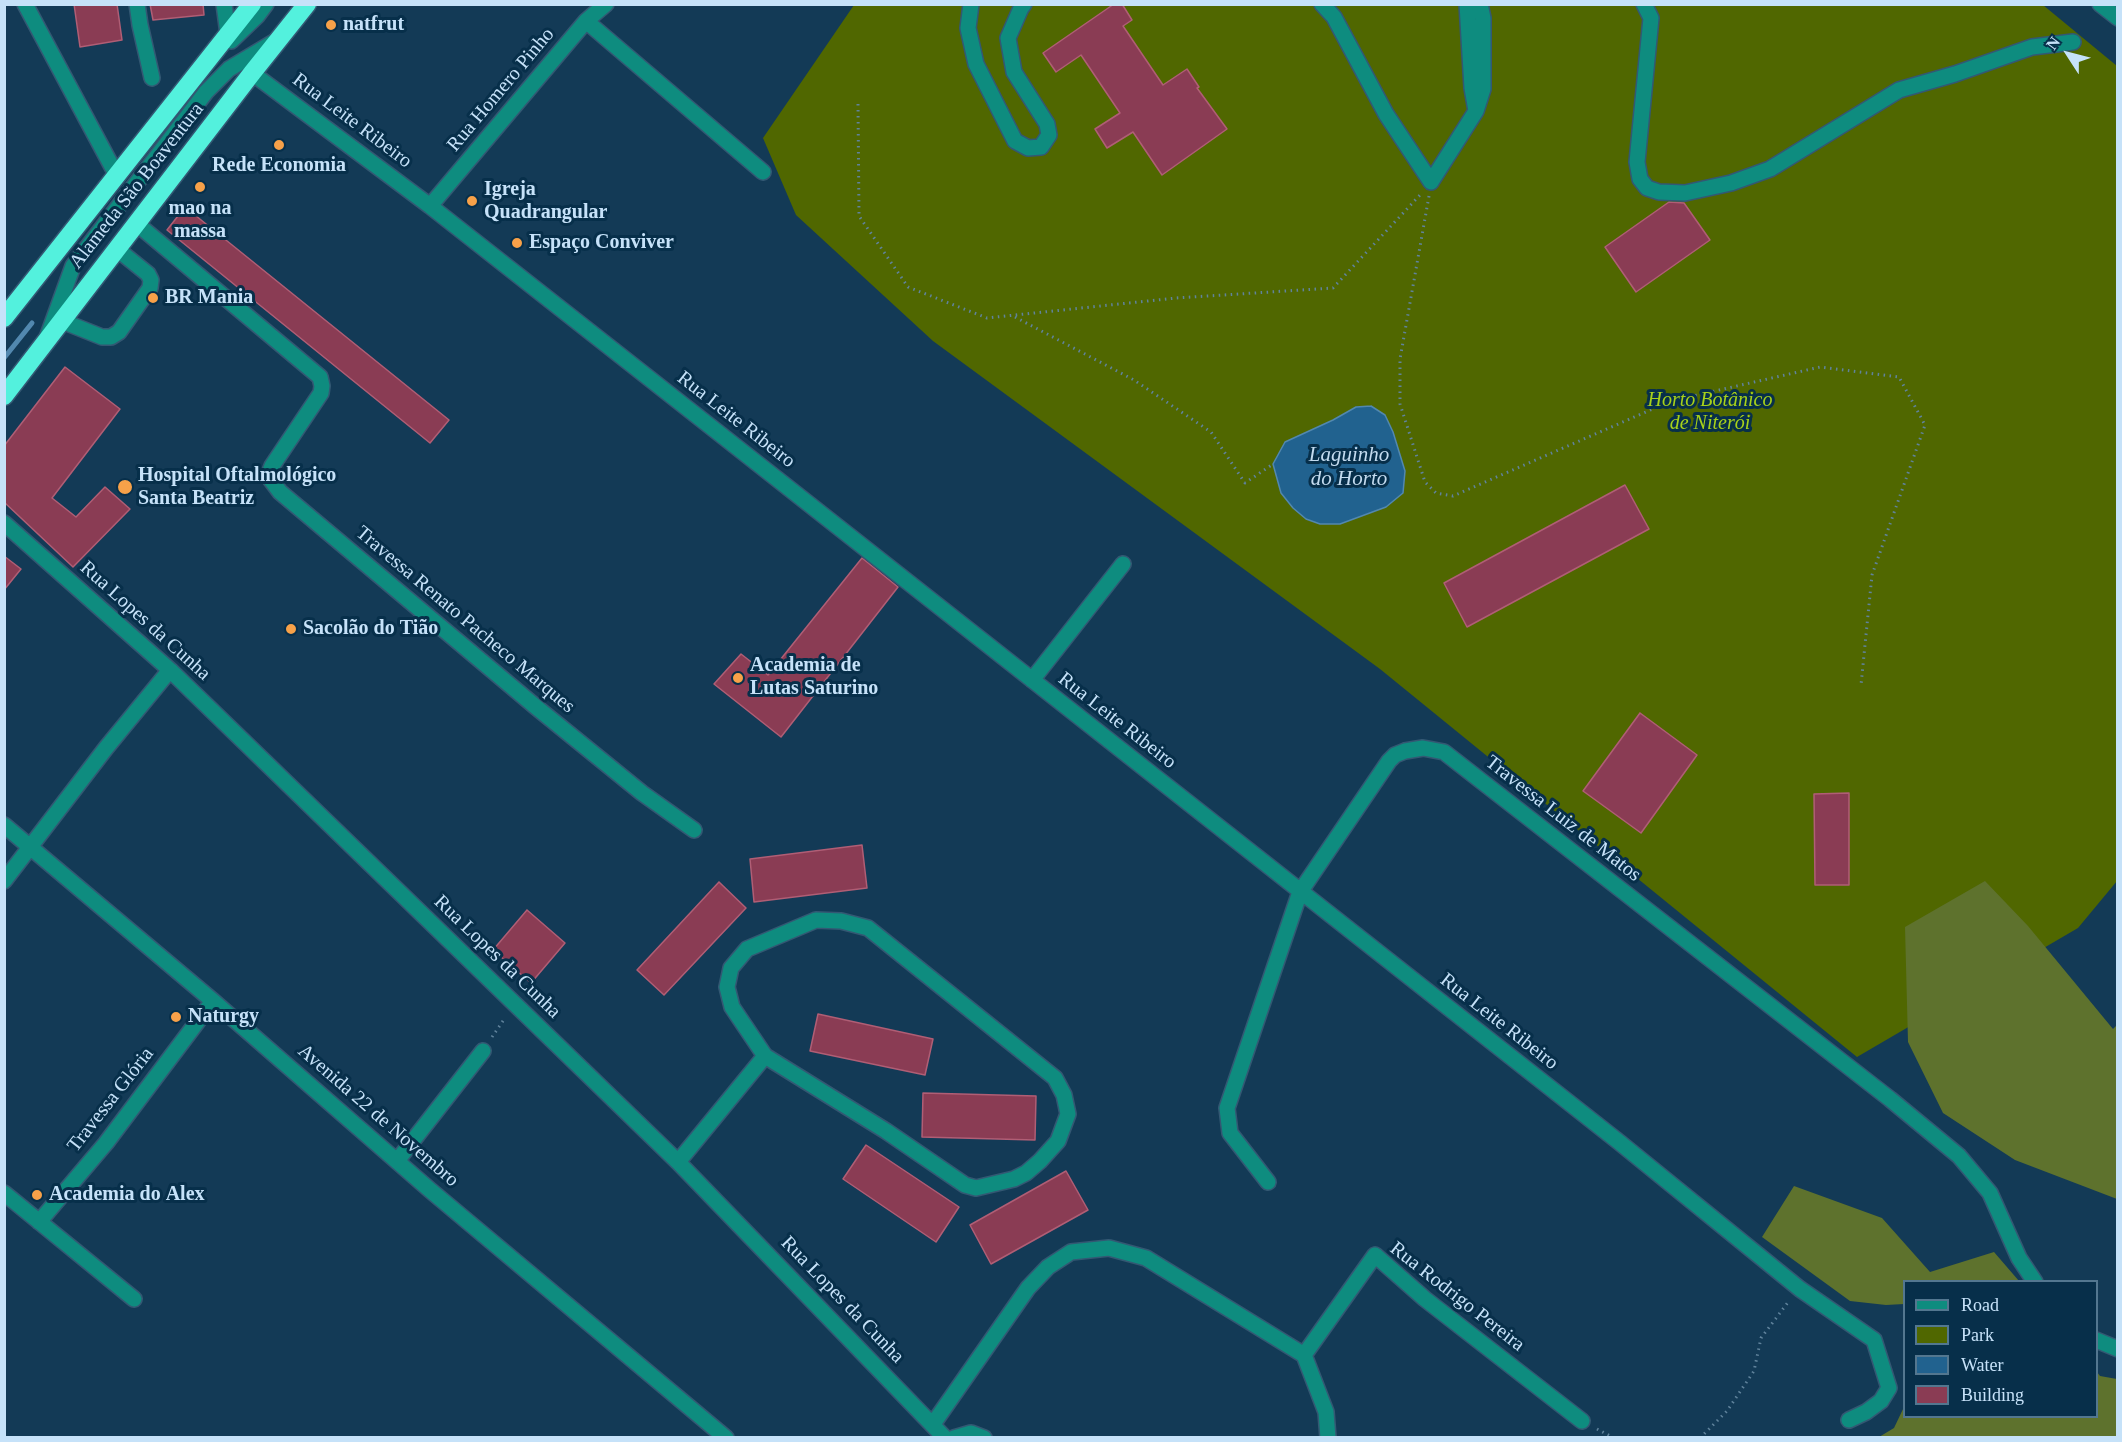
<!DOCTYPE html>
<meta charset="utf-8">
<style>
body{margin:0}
#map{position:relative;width:2122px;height:1442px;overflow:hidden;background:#133a56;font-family:"Times New Roman",serif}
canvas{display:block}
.frame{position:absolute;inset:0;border:6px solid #c6e2f9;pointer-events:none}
.legend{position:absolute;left:1903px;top:1280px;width:195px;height:138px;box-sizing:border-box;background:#072f4a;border:2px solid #537790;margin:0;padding:8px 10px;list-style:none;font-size:18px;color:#c6e2f9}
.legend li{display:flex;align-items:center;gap:12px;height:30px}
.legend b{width:30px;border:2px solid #537790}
.north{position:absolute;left:2038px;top:24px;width:60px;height:60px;-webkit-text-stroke:4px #072f4a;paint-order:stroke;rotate:306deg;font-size:16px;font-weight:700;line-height:24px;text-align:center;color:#c6e2f9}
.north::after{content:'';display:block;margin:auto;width:21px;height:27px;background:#c6e2f9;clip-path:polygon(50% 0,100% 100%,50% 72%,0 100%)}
</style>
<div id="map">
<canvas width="2122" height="1442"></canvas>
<div class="frame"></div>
<ul class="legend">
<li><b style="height:8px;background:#0e8c7f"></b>Road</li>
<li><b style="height:16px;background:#506700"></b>Park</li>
<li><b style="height:16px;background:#21628f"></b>Water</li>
<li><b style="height:16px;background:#8a3c54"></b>Building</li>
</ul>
<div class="north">N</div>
</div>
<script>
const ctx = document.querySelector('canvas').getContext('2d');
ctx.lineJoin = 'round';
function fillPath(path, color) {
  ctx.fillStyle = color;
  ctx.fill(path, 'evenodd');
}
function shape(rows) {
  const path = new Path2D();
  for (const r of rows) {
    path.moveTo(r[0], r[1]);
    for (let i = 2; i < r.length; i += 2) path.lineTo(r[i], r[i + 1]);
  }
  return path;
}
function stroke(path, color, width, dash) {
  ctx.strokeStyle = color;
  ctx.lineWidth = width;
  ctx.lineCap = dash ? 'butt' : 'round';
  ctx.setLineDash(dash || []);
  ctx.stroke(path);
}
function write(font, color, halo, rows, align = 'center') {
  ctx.font = font + ' "Times New Roman",serif';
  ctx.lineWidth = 6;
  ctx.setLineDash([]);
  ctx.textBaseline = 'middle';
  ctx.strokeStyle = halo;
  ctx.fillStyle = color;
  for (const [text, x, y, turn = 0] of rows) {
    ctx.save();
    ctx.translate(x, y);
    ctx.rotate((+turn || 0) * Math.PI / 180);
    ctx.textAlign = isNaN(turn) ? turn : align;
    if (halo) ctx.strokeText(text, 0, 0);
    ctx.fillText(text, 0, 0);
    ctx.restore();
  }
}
fillPath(shape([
 [854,5,2043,5,2117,66,2117,881,2078,928,1857,1057,1380,669,933,341,796,215,763,138]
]), '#506700');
fillPath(shape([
 [1985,881,2028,926,2113,1029,2117,1025,2117,1199,2015,1160,1943,1113,1908,1042,1905,927],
 [1794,1186,1882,1218,1930,1272,1994,1252,2019,1281,1904,1282,1904,1304,1886,1305,1850,1301,1762,1237],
 [2097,1372,2100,1376,2117,1379,2117,1437,1879,1437,1894,1428,1904,1407,1904,1416,2096,1416]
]), '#5e722d');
const water = shape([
 [1371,406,1385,415,1393,432,1405,471,1403,493,1386,507,1340,524,1320,524,1306,519,1293,508,1281,493,1273,464,1285,442,1333,420,1356,407,1371,406]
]);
fillPath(water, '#21628f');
stroke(water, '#5288af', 1.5);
stroke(shape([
 [4,358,32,323]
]), '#5288af', 5);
const building = shape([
 [74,4,117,4,122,40,80,47,74,4],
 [150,4,203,4,204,15,153,20,150,4],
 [1114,4,1122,4,1132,20,1123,26,1163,85,1187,69,1199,87,1197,88,1227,129,1162,175,1133,132,1107,148,1095,129,1120,113,1081,55,1056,72,1043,53,1114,4],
 [1669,202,1684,203,1710,240,1636,292,1605,247,1669,202],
 [185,207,449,420,430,443,167,230,185,207],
 [65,367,120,409,52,498,76,517,105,487,130,509,73,567,4,502,4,446,65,367],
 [1625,485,1649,529,1467,627,1444,583,1625,485],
 [4,556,21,569,4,590,4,556],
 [862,558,898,587,781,737,714,684,741,654,768,675,862,558],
 [1640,713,1697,755,1641,833,1583,791,1640,713],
 [1849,793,1849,885,1815,885,1814,794,1849,793],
 [862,845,867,888,754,902,750,859,862,845],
 [719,882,746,908,664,995,637,970,719,882],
 [527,910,565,943,531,983,493,950,527,910],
 [818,1014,933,1039,925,1075,810,1051,818,1014],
 [923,1093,1036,1096,1035,1140,922,1137,923,1093],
 [866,1145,959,1207,936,1242,843,1179,866,1145],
 [1066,1171,1088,1210,991,1264,970,1225,1066,1171]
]);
fillPath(building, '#8a3c54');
stroke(building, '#b05e75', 1.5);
const minor = shape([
 [25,4,117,176],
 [137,4,140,25,152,78],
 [224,4,228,34],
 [971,4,968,28,976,64,1015,141,1028,148,1041,147,1049,135,1047,124,1014,72,1008,38,1021,8,1024,4],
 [1322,4,1334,17,1386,114,1431,182,1476,111,1472,88,1467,4],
 [1644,4,1651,18,1637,162,1640,179,1647,188,1659,192,1685,193,1731,183,1770,169,1899,90,1955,74,2032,47,2073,42],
 [2100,4,2118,18],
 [586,21,763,172],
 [231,41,257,16,266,4],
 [252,73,430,206,720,434,1619,1142,1800,1289,1874,1340,1889,1388,1881,1401,1866,1412,1849,1420],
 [1476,111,1483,89,1483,18,1480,4],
 [430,206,586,21,606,4],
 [136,223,320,377,322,386,321,393,272,466,268,476,280,492,536,707,642,793,694,830],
 [62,321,102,337,111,337,119,332,150,288,151,280,148,274,117,249],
 [48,335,73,266,206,92,229,69,274,42],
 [4,523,170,670,678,1162,945,1438],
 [1032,680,1123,564],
 [4,825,213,1001,430,1190,726,1438],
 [4,881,106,748,170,670],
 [816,920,841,921,868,928,1055,1078,1064,1095,1068,1114,1058,1141,1040,1161,1026,1173,1014,1179,976,1188,965,1185,886,1131,765,1056,732,1007,727,987,731,968,747,949,816,920],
 [397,1161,483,1051],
 [678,1162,765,1056],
 [1268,1182,1230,1133,1227,1108,1300,892,1389,761,1395,755,1405,751,1423,748,1444,752,1890,1099,1959,1156,1990,1193,2019,1258,2035,1282],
 [4,1193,134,1299],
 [39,1222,106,1143,213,1001],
 [2096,1340,2118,1349],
 [1304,1355,1375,1255,1425,1299,1582,1421],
 [1304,1355,1326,1412,1328,1438],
 [933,1424,1028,1288,1048,1267,1071,1252,1109,1248,1146,1258,1304,1355],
 [954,1438,971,1433,984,1438]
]);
const highway = shape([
 [4,318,252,4],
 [4,396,252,73,307,4]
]);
stroke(minor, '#335873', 18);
stroke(highway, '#335873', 21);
stroke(shape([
 [858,104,859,216,908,287,987,318,1176,298,1333,288,1420,195],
 [1429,196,1400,359,1400,404,1425,482,1436,493,1453,496,1671,401,1820,367,1899,377,1925,425,1872,575,1861,685],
 [1015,317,1134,380,1211,432,1245,483,1273,464],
 [492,1037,505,1018],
 [1597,1429,1614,1438],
 [1700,1438,1727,1411,1754,1371,1761,1338,1789,1301]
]), '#60839c', 3, [1.5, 4.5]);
stroke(minor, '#0e8c7f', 15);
stroke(highway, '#53f1dd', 18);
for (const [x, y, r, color] of [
 [331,25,6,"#f7a149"],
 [279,145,6,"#f7a149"],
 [200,187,6,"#f7a149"],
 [472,201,6,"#f7a149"],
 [517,243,6,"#f7a149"],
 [153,298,6,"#f7a149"],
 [125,487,8,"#f7a149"],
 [291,629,6,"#f7a149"],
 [738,678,6,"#f7a149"],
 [176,1017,6,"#f7a149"],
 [37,1195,6,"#f7a149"]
]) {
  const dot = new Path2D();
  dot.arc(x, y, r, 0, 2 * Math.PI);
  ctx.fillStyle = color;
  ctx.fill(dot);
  stroke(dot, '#072f4a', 2);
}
write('bold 20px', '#c6e2f9', '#072f4a', [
 ["natfrut",343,25],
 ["Rede Economia",279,166,"center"],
 ["Igreja",484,190],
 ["Quadrangular",484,213],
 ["mao na",200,209,"center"],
 ["massa",200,232,"center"],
 ["Espaço Conviver",529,243],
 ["BR Mania",165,298],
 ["Hospital Oftalmológico",138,476],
 ["Santa Beatriz",138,499],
 ["Sacolão do Tião",303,629],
 ["Academia de",750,666],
 ["Lutas Saturino",750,689],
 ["Naturgy",188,1017],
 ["Academia do Alex",49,1195]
], 'left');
write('20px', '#c6e2f9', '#072f4a', [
 ["Rua Homero Pinho",501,90,-50],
 ["Rua Leite Ribeiro",352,121,37],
 ["Alameda São Boaventura",137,186,-52],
 ["Rua Leite Ribeiro",736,420,38],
 ["Travessa Renato Pacheco Marques",465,620,40],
 ["Rua Lopes da Cunha",145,621,42],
 ["Rua Leite Ribeiro",1117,721,38],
 ["Travessa Luiz de Matos",1563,819,38],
 ["Rua Lopes da Cunha",497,957,44],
 ["Rua Leite Ribeiro",1499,1022,38],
 ["Travessa Glória",111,1100,-52],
 ["Avenida 22 de Novembro",378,1116,41],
 ["Rua Rodrigo Pereira",1457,1297,38],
 ["Rua Lopes da Cunha",842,1300,46]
]);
write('italic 20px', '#a7d11a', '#072f4a', [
 ["Horto Botânico",1710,401],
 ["de Niterói",1710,424]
]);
write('italic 21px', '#c3dbef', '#072f4a', [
 ["Laguinho",1349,455],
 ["do Horto",1349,479]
]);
</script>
